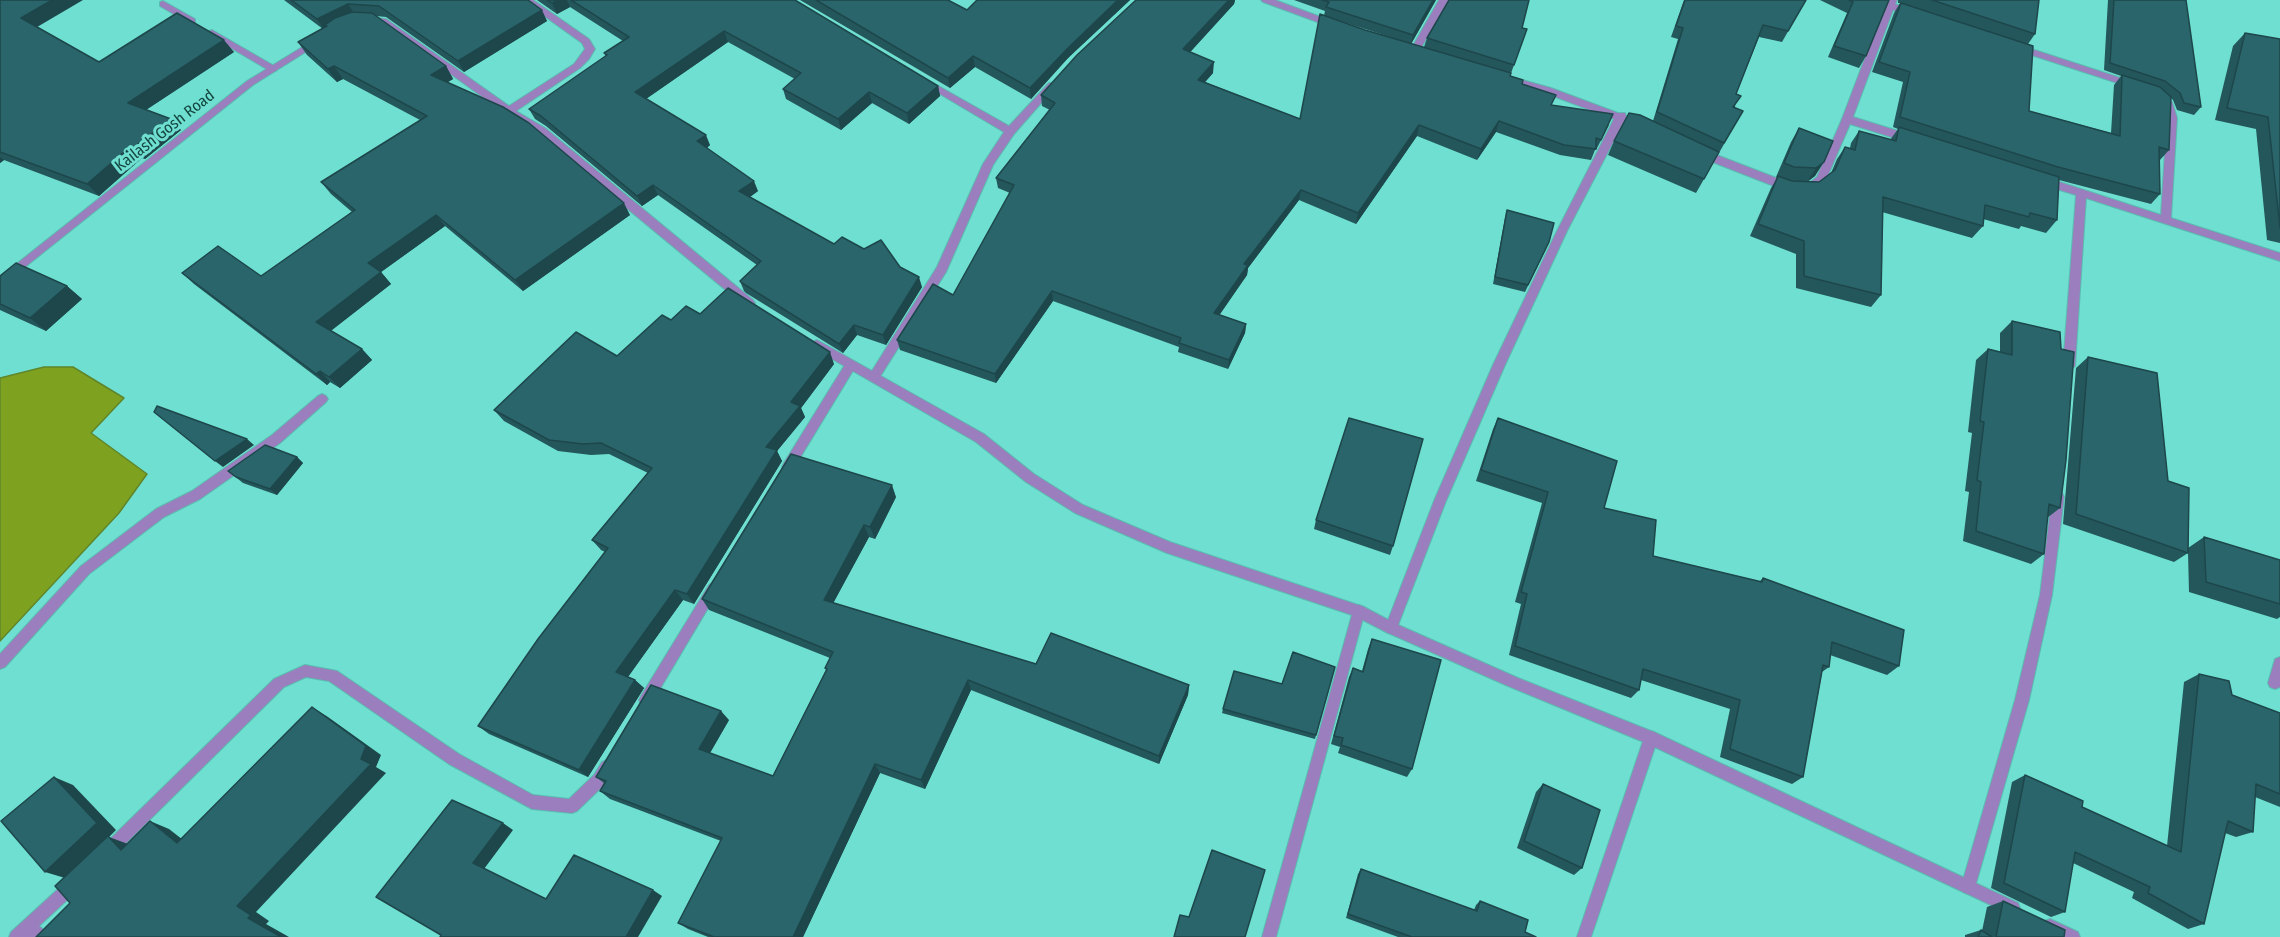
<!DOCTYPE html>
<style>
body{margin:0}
canvas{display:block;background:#6edfd0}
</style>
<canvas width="2280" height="937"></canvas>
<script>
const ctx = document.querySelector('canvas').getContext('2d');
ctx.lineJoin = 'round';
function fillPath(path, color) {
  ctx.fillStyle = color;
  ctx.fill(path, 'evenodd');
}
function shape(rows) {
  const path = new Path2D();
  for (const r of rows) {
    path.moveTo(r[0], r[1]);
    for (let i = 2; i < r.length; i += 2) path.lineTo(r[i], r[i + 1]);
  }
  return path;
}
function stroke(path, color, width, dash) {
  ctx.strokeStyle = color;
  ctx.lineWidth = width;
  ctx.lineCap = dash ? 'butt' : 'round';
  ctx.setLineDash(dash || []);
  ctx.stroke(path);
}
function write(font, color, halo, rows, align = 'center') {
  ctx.font = font + ' "Fira Sans Condensed",sans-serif';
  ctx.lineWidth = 6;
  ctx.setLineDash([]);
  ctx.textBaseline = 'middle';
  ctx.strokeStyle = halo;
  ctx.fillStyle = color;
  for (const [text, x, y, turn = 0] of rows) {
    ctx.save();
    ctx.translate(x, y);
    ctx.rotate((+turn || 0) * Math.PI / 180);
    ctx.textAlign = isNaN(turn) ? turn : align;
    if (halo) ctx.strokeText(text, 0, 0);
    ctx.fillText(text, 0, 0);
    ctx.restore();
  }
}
const water = shape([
 [44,367,73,367,124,398,91,433,147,474,119,513,0,641,0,378,44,367]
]);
fillPath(water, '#7fa120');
stroke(water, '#5f862a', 1.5);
const minor = shape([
 [1261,0,1275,0,1337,23,1339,25,1337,27,1331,27,1263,2,1261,0],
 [1439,0,1449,0,1418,53,1412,53,1410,51,1439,0],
 [1887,0,1897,0,1895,4,1914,11,1916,13,1911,16,1893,10,1853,117,1911,135,1912,138,1907,142,1850,124,1825,182,1814,191,1801,191,1800,188,1801,185,1808,184,1817,177,1842,119,1887,0],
 [163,1,195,19,195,23,189,23,160,6,160,2,163,1],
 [212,30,276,67,276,71,270,71,209,35,209,31,212,30],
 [2019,45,2136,83,2138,85,2133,88,2016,50,2016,46,2019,45],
 [1508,76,1551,88,1618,113,1625,113,1626,116,1643,122,1644,125,1639,129,1623,123,1567,231,1505,365,1446,501,1397,628,1396,632,1391,634,1386,632,1385,628,1434,501,1493,365,1557,231,1614,119,1545,93,1505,81,1503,79,1508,76],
 [926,79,1009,126,1049,83,1055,83,1057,85,1014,134,993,165,946,272,878,380,874,382,870,380,868,377,870,374,937,267,983,164,1004,132,923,84,923,80,926,79],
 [2160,94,2172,102,2177,118,2171,218,2280,253,2280,261,2086,198,2075,366,2069,371,2063,366,2076,195,2040,184,2039,181,2044,177,2161,215,2167,118,2164,106,2155,97,2160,94],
 [1701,149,1792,184,1793,187,1788,191,1784,190,1697,156,1696,153,1701,149],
 [850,361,856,366,854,369,792,471,788,472,784,471,782,467,784,463,846,363,850,361],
 [322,394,326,396,328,399,326,402,280,443,200,499,164,517,89,574,5,667,0,669,0,654,81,566,156,509,192,491,272,435,318,396,322,394],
 [2058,492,2062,493,2064,497,2052,595,2029,700,1975,887,1973,892,1968,894,1963,892,1961,887,2015,700,2040,595,2052,497,2054,493,2058,492],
 [713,583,717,585,719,589,717,593,651,704,646,706,641,704,639,700,641,696,709,585,713,583],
 [1359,605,1364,607,1365,611,1276,937,1262,937,1353,611,1354,607,1359,605],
 [2280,657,2280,687,2275,689,2270,687,2268,683,2275,659,2280,657],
 [305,665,337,671,459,754,533,795,569,799,594,775,602,762,607,760,612,762,614,767,604,785,577,811,572,813,532,809,449,764,329,681,306,677,284,687,114,855,109,857,104,855,102,850,104,845,274,679,305,665],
 [1651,731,1656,733,1658,738,1591,937,1577,937,1644,738,1646,733,1651,731],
 [73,878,78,880,80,885,78,890,39,926,46,932,48,937,9,937,11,932,68,880,73,878]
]);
const tertiary = shape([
 [522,0,533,0,589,39,595,49,589,59,580,68,516,111,545,128,753,300,755,303,753,306,745,306,537,134,505,113,381,24,368,23,363,20,368,17,386,19,509,106,574,64,585,49,582,43,522,0],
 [317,38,322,41,320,43,253,85,0,287,0,277,247,81,317,38],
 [817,340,984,434,1034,474,1083,505,1170,542,1364,607,1396,624,1518,678,1656,733,2018,903,2020,908,2018,913,2013,915,2008,913,1646,743,1508,686,1386,632,1355,616,1167,553,1075,513,1026,482,976,442,813,348,811,345,813,342,817,340],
 [2050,919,2078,932,2080,937,2057,937,2045,931,2043,926,2045,921,2050,919]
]);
stroke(minor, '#5abdb0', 2);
stroke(tertiary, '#5abdb0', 2);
fillPath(minor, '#9a7ebd');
fillPath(tertiary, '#9a7ebd');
fillPath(shape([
 [0,0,37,27,99,62,234,52,146,110,181,130,145,159,142,158,99,196,4,160,0,163],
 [284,0,528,0,547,21,464,72,386,17,376,16,446,66,453,79,448,82,630,215,523,291,445,226,381,272,391,284,330,331,362,349,372,360,340,388,330,382,327,385,194,284,182,273,261,276,352,212,331,194,321,182,420,120,343,79,337,82,307,55,298,42,323,29],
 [537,0,795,0,938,86,940,96,909,124,872,103,841,130,786,99,783,89,795,79,728,42,646,99,710,145,707,148,758,191,750,197,834,244,900,267,922,287,886,345,857,335,843,353,746,293,744,291,740,281,757,265,658,195,642,206,546,126,535,119,529,109,606,57,604,53,623,41,570,7,557,14],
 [800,0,948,0,967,10,977,0,1130,0,1068,58,1031,99,975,67,950,88],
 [1136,0,1235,0,1234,4,1190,52,1213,73,1205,82,1300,119,1325,11,1294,0,1436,0,1411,44,1424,47,1427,38,1522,28,1527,29,1510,76,1552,106,1609,125,1596,150,1595,150,1591,160,1560,155,1496,132,1477,160,1417,136,1356,224,1299,200,1248,268,1247,275,1219,315,1246,324,1245,333,1228,369,1178,352,1179,347,1053,301,996,383,900,350,897,340,953,295,1010,193,998,188,996,178,1050,110,1042,106,1041,95],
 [1337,20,1390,37,1365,30],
 [1684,0,1806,0,1782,42,1759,37,1736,94,1735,108,1743,111,1696,193,1608,155,1614,141,1653,121,1678,39,1671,37],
 [1820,0,1889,0,1866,56,1859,68,1828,57,1847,13],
 [1898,0,2039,0,2035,34,2028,44,2029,111,2111,133,2114,85,2121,76,2104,70,2108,0,2186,0,2201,107,2194,115,2177,110,2173,100,2171,98,2169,150,2160,160,2160,194,2151,204,2059,180,2057,220,2046,233,2021,226,2019,229,1983,219,1983,226,1972,238,1882,212,1881,295,1871,307,1796,288,1796,254,1750,236,1771,188,1777,178,1776,177,1791,142,1799,128,1833,141,1815,176,1808,181,1819,182,1831,173,1837,159,1845,147,1850,148,1851,143,1859,131,1890,140,1898,129,1893,127,1903,82,1872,72,1894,13,1900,3,1898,3],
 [2245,33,2280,39,2280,243,2267,240,2256,129,2215,120,2233,46],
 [1507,210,1546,249,1525,292,1493,284,1505,218],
 [0,276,67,286,82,299,46,331,0,310],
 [700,314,834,364,801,408,805,417,777,451,782,461,694,604,683,600,628,677,635,680,644,688,588,777,489,734,478,726,605,552,601,550,592,540,648,473,609,454,591,455,558,451,504,421,494,410,617,356,671,320],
 [2012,321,2060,508,2047,518,2044,554,2031,564,1963,541,1969,492,1965,491,1972,433,1968,432,1976,360,1988,349,2000,352,2000,333],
 [2088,357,2168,481,2188,548,2204,537,2280,560,2280,617,2277,619,2189,592,2188,553,2174,562,2063,524,2076,368],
 [1498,418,1604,508,1653,556,1759,582,1763,578,1899,666,1887,675,1830,655,1829,667,1822,672,1803,777,1792,784,1720,757,1730,709,1641,680,1639,690,1631,698,1509,655,1521,604,1515,602,1542,503,1476,481,1493,429],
 [297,457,303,463,277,495,243,483,228,471],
 [896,497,875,539,869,537,833,603,1036,664,1189,685,1188,695,1159,764,971,690,925,789,880,773,803,937,708,937,688,929,678,923,721,841,610,799,600,791,604,783,596,777,729,720,710,753,773,776,826,670,825,668,830,658,709,610,702,599],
 [1316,520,1393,546,1390,555,1314,529],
 [1372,639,1412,769,1407,777,1338,753,1340,747,1331,744,1349,677,1353,668,1362,671,1368,649],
 [2199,674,2232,695,2280,713,2280,807,2255,797,2253,832,2236,837,2225,833,2204,924,2188,929,2132,898,2134,892,2073,863,2065,912,2051,917,1991,888,2012,782,2025,775,2082,807,2167,846,2184,682],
 [1223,709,1316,735,1315,739,1222,713],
 [1543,784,1582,868,1574,875,1517,848,1536,792],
 [1361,869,1474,910,1476,905,1480,901,1525,932,1536,937,1398,937,1346,918,1358,874],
 [2003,901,2064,937,1965,937,1965,935,1981,930,1982,931,1987,907]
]), '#24575c');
fillPath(shape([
 [52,0,83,0,32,30,21,18],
 [558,0,567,0,570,7,557,14,552,3],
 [1118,0,1130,0,1068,58,1031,99,1030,88,1068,48],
 [1229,0,1235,0,1234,4,1183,60,1183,49],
 [1433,0,1436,0,1411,44,1413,35],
 [348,4,355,15,325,25,328,28,324,30,317,19],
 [542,10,547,21,464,72,458,61],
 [724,31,728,42,640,103,635,92],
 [224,40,234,52,138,115,128,103],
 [973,56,975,67,950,88,948,78],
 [1214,62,1213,73,1198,90,1198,80],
 [334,66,343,79,337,82,328,69],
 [446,66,453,79,439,87,431,75],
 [938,86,940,96,909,124,907,113],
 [869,92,872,103,841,130,838,119],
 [171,119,181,130,145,159,134,147],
 [1499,121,1496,132,1477,160,1481,149],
 [1419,125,1417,136,1356,224,1358,213],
 [706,135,710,145,701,152,697,141],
 [131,146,142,158,99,196,87,184],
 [0,157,4,160,0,163],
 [1824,162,1815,176,1807,182,1816,168],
 [754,181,758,191,743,202,739,191],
 [653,185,658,195,642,206,637,196],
 [1301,190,1299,200,1248,268,1247,275,1214,323,1214,313,1244,264],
 [624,203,630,215,523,291,515,280],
 [436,215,445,226,381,272,391,284,327,334,316,322,368,263],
 [919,277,922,287,886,345,883,335],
 [67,286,82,299,46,331,30,318],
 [1052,291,1053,301,996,383,995,374],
 [1246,324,1245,333,1228,369,1229,360],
 [854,325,857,335,843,353,839,344],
 [362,349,372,360,340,388,329,377],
 [830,352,834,364,801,408,805,417,777,451,782,461,694,604,687,594,766,447,791,402],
 [320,371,330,382,327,385,316,374],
 [247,439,254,445,223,467,215,461],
 [297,457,303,463,277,495,270,489],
 [892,485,896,497,875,539,870,527],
 [864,525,869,537,829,611,824,600],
 [675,590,683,600,625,681,616,672],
 [635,680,644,688,588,777,579,770],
 [968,680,971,690,925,789,921,780],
 [1189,685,1188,695,1159,764,1159,756],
 [312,707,328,717,381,755,376,767,386,773,256,912,269,921,266,924,289,937,281,937,248,918,237,906,361,759],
 [721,711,729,720,707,758,699,749],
 [875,764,880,773,803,937,793,937],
 [54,777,73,785,116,830,109,837,128,844,141,858,65,878,45,872],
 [150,821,169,829,196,850,177,843],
 [503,823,513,830,484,869,473,863],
 [653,890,662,896,638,937,626,937]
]), '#1d474b');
const building = shape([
 [0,0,52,0,21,18,99,62,177,13,224,40,128,103,171,119,134,147,131,146,87,184,0,152,0,0],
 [291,0,528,0,542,10,458,61,379,6,348,4,317,19,291,0],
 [547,0,558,0,552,3,547,0],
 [571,0,795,0,938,86,907,113,869,92,838,119,783,89,801,73,724,31,635,92,706,135,697,141,754,181,739,191,834,244,842,237,864,249,881,240,900,267,919,277,883,335,854,325,839,344,742,283,740,281,761,261,653,185,637,196,541,116,529,109,607,55,604,53,629,37,571,0],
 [816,0,948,0,967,10,977,0,1118,0,1068,48,1030,88,973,56,948,78,816,0],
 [1136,0,1229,0,1183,49,1214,62,1198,80,1300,119,1320,14,1365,30,1511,73,1510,76,1523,80,1522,84,1556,95,1551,105,1613,114,1601,140,1596,138,1596,149,1564,145,1499,121,1481,149,1419,125,1358,213,1301,190,1244,264,1248,265,1214,313,1246,324,1229,360,1179,343,1181,338,1052,291,995,374,897,340,933,284,953,295,1014,185,996,178,1055,103,1041,95,1077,55,1136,0],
 [1322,0,1433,0,1413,35,1326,7,1329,2,1322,0],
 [1449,0,1529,0,1522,28,1527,29,1514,65,1427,38,1449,0],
 [1685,0,1806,0,1788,31,1763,25,1736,94,1741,96,1733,107,1743,111,1724,143,1657,112,1683,28,1676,26,1685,0],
 [1849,0,1889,0,1866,56,1834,46,1853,2,1849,0],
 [1932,0,2039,0,2035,34,1932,0],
 [2114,0,2186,0,2201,107,2184,103,2180,93,2165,81,2110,63,2114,0],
 [1901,3,2033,46,2029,111,2120,136,2122,75,2160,87,2171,97,2169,150,2159,147,2160,194,2058,167,1900,117,1910,72,1879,62,1901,3],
 [352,12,372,13,446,66,431,75,503,107,529,123,624,203,515,280,436,215,368,263,381,272,316,322,362,349,329,377,320,371,316,374,182,273,218,246,261,276,355,210,321,182,427,116,334,66,328,69,298,42,327,26,325,25,335,18,352,12],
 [2245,33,2280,39,2280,228,2268,117,2227,108,2245,33],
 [1629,113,1640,115,1719,152,1704,179,1614,141,1629,113],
 [1899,127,2059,177,2057,220,2030,213,2029,217,1985,205,1983,226,1883,197,1881,295,1804,276,1804,241,1758,224,1778,176,1792,181,1819,182,1835,170,1845,147,1855,150,1859,131,1896,141,1899,127],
 [1799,128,1833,141,1824,162,1816,168,1794,167,1784,163,1799,128],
 [1507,210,1554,223,1549,242,1528,285,1495,277,1507,210],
 [16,263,67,286,30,318,0,304,0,276,16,263],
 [728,288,830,352,791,402,800,406,766,447,777,450,687,594,675,590,616,672,635,680,579,770,478,726,538,639,608,548,592,540,652,468,601,443,583,444,549,440,494,410,576,332,617,356,662,315,671,320,686,306,700,314,728,288],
 [2012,321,2060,332,2061,349,2074,352,2066,460,2060,508,2049,504,2044,554,1976,531,1981,482,1977,480,1984,422,1980,421,1988,349,2012,355,2012,321],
 [2088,357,2157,373,2168,481,2189,488,2188,553,2076,514,2088,357],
 [157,406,247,439,215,461,154,412,157,406],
 [1349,418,1423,439,1393,546,1316,520,1349,418],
 [1498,418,1617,461,1604,508,1656,520,1653,556,1762,582,1763,578,1904,630,1899,666,1832,642,1829,667,1823,665,1803,777,1730,749,1740,700,1643,669,1639,690,1515,646,1527,594,1521,592,1548,492,1481,470,1498,418],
 [265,445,297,457,270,489,236,477,228,471,265,445],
 [791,454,892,485,870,527,864,525,824,600,1036,664,1051,633,1189,685,1159,756,968,680,921,780,875,764,793,937,714,937,678,923,722,838,600,791,606,781,596,777,651,685,721,711,699,749,773,776,827,669,825,668,833,652,702,599,791,454],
 [2204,537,2280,560,2280,604,2206,582,2204,537],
 [1372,639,1441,660,1412,769,1341,745,1343,738,1334,736,1353,668,1363,672,1372,639],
 [1293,652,1335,667,1316,735,1223,709,1234,671,1282,684,1293,652],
 [2199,674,2229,681,2232,695,2280,713,2280,794,2256,784,2253,832,2228,821,2204,924,2148,893,2150,887,2075,852,2065,912,2004,883,2025,775,2083,801,2082,807,2181,852,2199,674],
 [312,707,366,746,361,759,371,764,237,906,251,915,248,918,281,937,36,937,70,903,55,886,108,836,121,850,150,821,177,843,312,707],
 [54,777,97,823,45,872,1,821,54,777],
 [1543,784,1600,810,1582,868,1524,841,1543,784],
 [452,800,503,823,473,863,546,899,574,855,653,890,626,937,440,937,441,935,376,897,452,800],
 [1212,850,1265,870,1245,937,1174,937,1180,915,1189,917,1212,850],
 [1361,869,1477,911,1480,901,1528,920,1525,932,1536,937,1412,937,1348,914,1361,869],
 [2003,901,2065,930,2064,937,1996,937,2003,901],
 [1981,930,1992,937,1978,937,1981,930]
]);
fillPath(building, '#2a656b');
stroke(building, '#1d474b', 1.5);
write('16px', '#154640', '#6edfd0', [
 ["Kailash Gosh Road",165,131,-38]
]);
</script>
